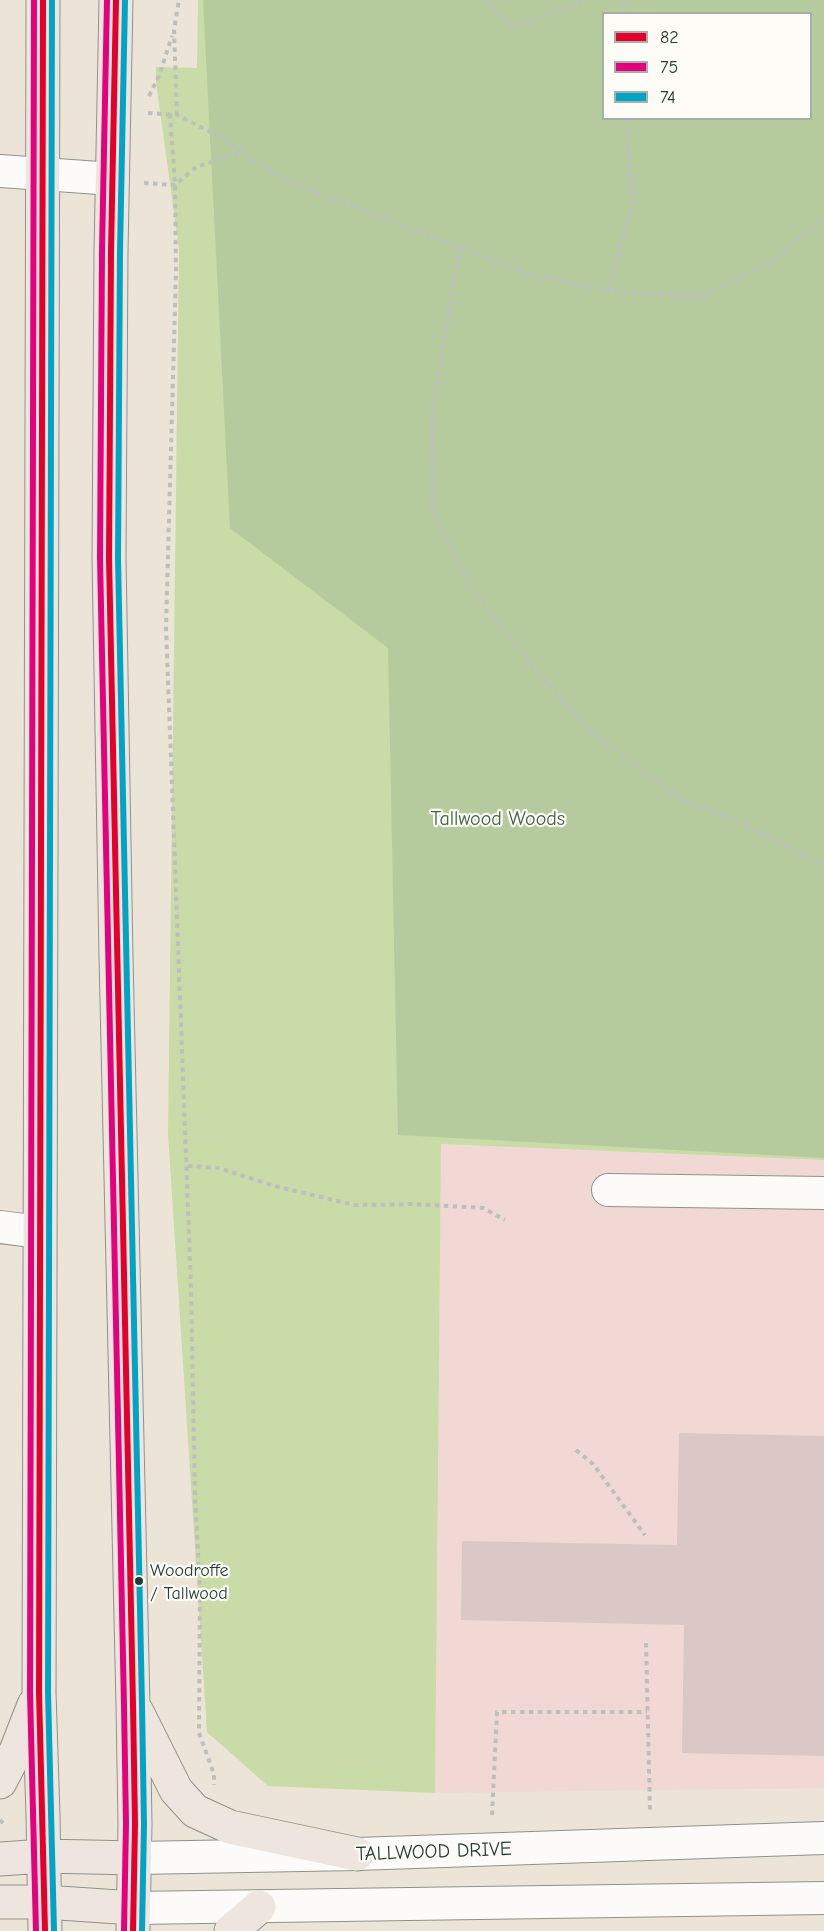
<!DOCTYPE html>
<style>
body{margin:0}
#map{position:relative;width:824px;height:1931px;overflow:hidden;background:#ebe4d7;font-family:"Comic Neue",sans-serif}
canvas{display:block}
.legend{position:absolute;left:602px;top:12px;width:210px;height:108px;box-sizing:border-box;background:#fdfcf7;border:2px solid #a4b0a9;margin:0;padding:8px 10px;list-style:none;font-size:18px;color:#1f3d34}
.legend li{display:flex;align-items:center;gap:12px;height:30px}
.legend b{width:30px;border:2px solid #a4b0a9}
</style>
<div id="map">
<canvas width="824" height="1931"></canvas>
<ul class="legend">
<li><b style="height:8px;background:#e4002b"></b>82</li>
<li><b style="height:8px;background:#e5007d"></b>75</li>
<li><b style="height:8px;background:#02a4c6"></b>74</li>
</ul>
</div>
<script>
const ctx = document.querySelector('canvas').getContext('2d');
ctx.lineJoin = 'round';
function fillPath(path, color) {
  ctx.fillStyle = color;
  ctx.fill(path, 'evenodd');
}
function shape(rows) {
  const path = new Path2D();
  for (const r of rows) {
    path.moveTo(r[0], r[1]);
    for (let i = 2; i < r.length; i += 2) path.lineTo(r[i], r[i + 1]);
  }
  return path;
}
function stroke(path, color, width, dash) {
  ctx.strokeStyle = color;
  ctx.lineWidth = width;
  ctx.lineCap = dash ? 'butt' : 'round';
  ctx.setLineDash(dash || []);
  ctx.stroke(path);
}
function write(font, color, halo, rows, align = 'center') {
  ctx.font = font + ' "Comic Neue",sans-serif';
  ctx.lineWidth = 4.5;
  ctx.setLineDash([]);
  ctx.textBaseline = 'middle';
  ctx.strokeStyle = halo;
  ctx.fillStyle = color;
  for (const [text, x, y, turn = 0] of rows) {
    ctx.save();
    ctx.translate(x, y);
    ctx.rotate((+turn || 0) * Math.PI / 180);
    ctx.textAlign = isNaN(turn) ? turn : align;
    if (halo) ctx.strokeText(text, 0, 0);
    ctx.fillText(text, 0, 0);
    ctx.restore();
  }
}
fillPath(shape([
 [441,1144,824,1160,824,1788,435,1793]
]), '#f2d8d5');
fillPath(shape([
 [198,0,824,0,824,1160,441,1144,435,1793,268,1786,207,1732,168,1133,179,249,156,82,156,67,197,68],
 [604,14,810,14,810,118,604,118]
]), '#c9dba6');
fillPath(shape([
 [203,0,824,0,824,1158,398,1135,388,648,230,528],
 [604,14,810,14,810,118,604,118]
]), '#b6cb9d');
fillPath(shape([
 [679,1433,824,1436,824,1756,682,1753,684,1625,461,1620,462,1541,677,1545]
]), '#dbc7c6');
const minor = shape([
 [0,171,113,179],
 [608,1190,824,1193],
 [0,1227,40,1232],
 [135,1858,357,1854,824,1838],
 [133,1908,824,1898]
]);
const major = shape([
 [43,0,39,1692,43,1816,45,1931],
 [116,0,111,251,109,558,116,957,133,1705,135,1824,133,1931],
 [137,1712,176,1790,195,1811,230,1827,357,1854],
 [0,1782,16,1751,34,1705],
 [0,1859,44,1856,135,1858],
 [0,1902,45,1902,133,1908],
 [231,1931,259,1907]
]);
stroke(minor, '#90928a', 34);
stroke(major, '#90928a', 35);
stroke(shape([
 [486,0,512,27,589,0],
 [624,14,625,0],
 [149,96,159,76,172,36],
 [148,113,177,115,222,138,284,180,532,275,608,291,700,297,769,263,824,218],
 [170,114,175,185,176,270,166,627,191,1289,195,1496,200,1591,199,1733,214,1774,214,1785],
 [177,115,174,30,179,0],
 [144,183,175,185,196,167,242,152],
 [460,247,432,416,433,513,470,585,540,676,595,735,679,798,748,826,824,867],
 [608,291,633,203,627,118],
 [188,1166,219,1168,275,1186,354,1205,413,1204,483,1208,505,1220],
 [576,1450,593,1464,645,1535],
 [646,1643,650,1810],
 [492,1815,497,1712,647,1712],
 [0,1820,3,1823]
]), '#bdbfbc', 4, [4.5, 4.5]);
stroke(minor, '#fcfbf9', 32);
stroke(major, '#eee6de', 33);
stroke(shape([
 [43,0,39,1692,45,1931],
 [116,0,111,251,109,558,133,1705,135,1824,133,1931]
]), '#e4002b', 6);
stroke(shape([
 [34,0,30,1692,36,1931],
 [107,0,102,251,100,558,124,1705,126,1824,124,1931]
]), '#e5007d', 6);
stroke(shape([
 [52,0,48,1692,54,1931],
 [125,0,120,251,118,558,142,1705,144,1824,142,1931]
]), '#02a4c6', 6);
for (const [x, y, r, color] of [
 [139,1581,5,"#1f3d34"]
]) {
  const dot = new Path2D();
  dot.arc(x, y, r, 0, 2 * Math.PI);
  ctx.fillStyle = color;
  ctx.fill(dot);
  stroke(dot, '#fdfcf7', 2);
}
write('18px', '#1f3d34', '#fdfcf7', [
 ["Woodroffe",150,1571],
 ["/ Tallwood",150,1594]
], 'left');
write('20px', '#426346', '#fdfcf7', [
 ["Tallwood Woods",498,819]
]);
write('20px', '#1f3d34', '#fdfcf7', [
 ["TALLWOOD DRIVE",434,1852,-2]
]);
</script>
